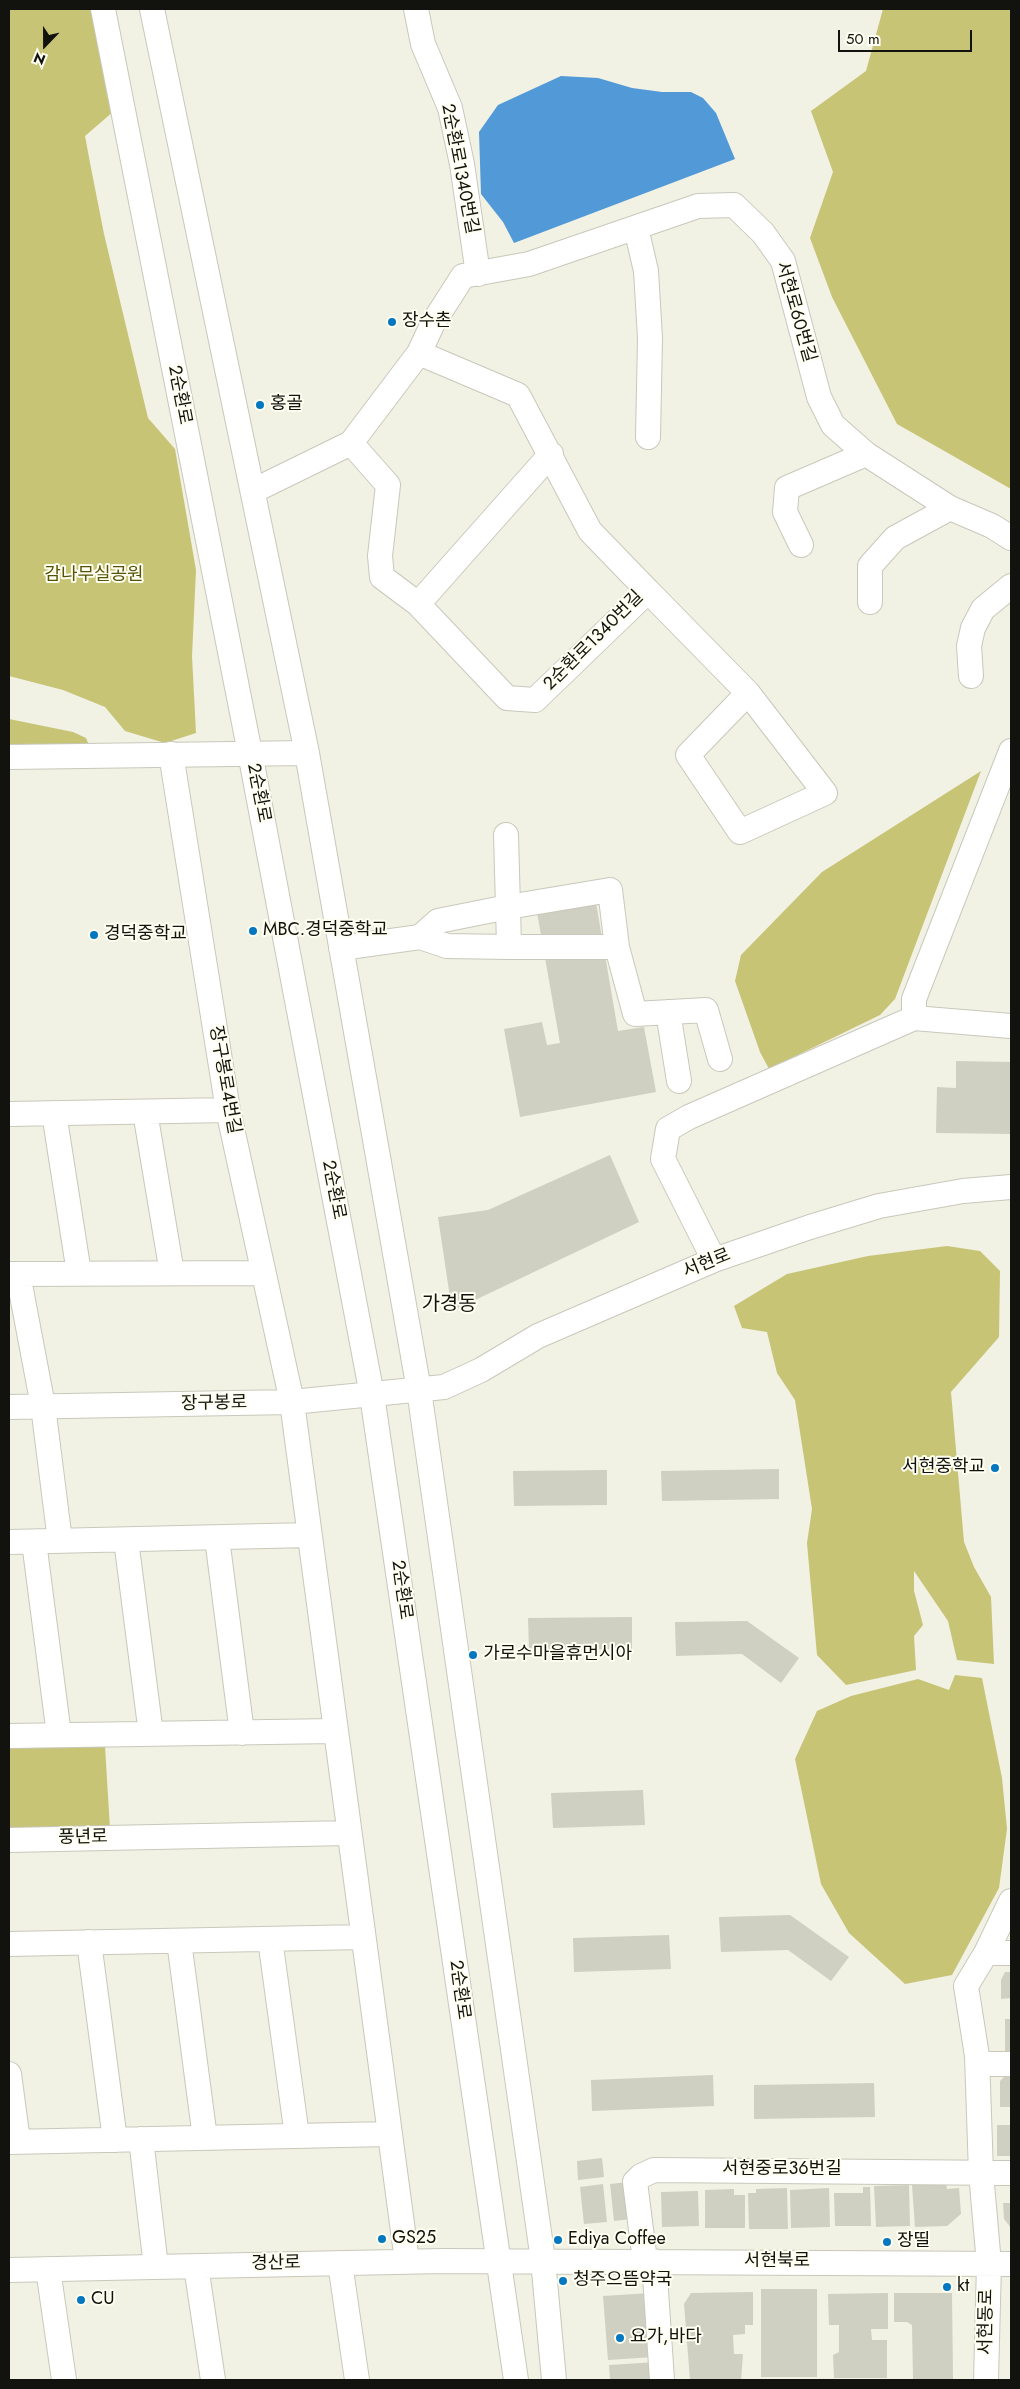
<!DOCTYPE html>
<meta charset="utf-8">
<style>
body{margin:0}
#map{position:relative;width:1020px;height:2389px;overflow:hidden;background:#f1f1e4;font-family:Jost,sans-serif}
canvas{display:block}
.frame{position:absolute;inset:0;border:10px solid #12120e;pointer-events:none}
.north{position:absolute;left:20px;top:20px;width:50px;height:50px;-webkit-text-stroke:4px #fefef1;paint-order:stroke;rotate:202deg;font-size:14px;font-weight:700;line-height:20px;text-align:center;color:#12120e}
.north::after{content:'';display:block;margin:auto;width:18px;height:22px;background:#12120e;clip-path:polygon(50% 0,100% 100%,50% 72%,0 100%)}
.scale{position:absolute;left:838px;top:30px;width:134px;height:22px;box-sizing:border-box;border:2px solid #12120e;border-top:0;padding-left:6px;font-size:15px;line-height:18px;white-space:nowrap;color:#12120e;-webkit-text-stroke:4px #fefef1;paint-order:stroke}
</style>
<div id="map">
<canvas width="1020" height="2389"></canvas>
<div class="frame"></div>
<div class="north">N</div>
<div class="scale">50 m</div>
</div>
<script>
const ctx = document.querySelector('canvas').getContext('2d');
ctx.lineJoin = 'round';
function fillPath(path, color) {
  ctx.fillStyle = color;
  ctx.fill(path, 'evenodd');
}
function shape(rows) {
  const path = new Path2D();
  for (const r of rows) {
    path.moveTo(r[0], r[1]);
    for (let i = 2; i < r.length; i += 2) path.lineTo(r[i], r[i + 1]);
  }
  return path;
}
function stroke(path, color, width, dash) {
  ctx.strokeStyle = color;
  ctx.lineWidth = width;
  ctx.lineCap = dash ? 'butt' : 'round';
  ctx.setLineDash(dash || []);
  ctx.stroke(path);
}
function write(font, color, halo, rows, align = 'center') {
  ctx.font = font + ' Jost,"Noto Sans KR",sans-serif';
  ctx.lineWidth = 4;
  ctx.setLineDash([]);
  ctx.textBaseline = 'middle';
  ctx.strokeStyle = halo;
  ctx.fillStyle = color;
  for (const [text, x, y, turn = 0] of rows) {
    ctx.save();
    ctx.translate(x, y);
    ctx.rotate((+turn || 0) * Math.PI / 180);
    ctx.textAlign = isNaN(turn) ? turn : align;
    if (halo) ctx.strokeText(text, 0, 0);
    ctx.fillText(text, 0, 0);
    ctx.restore();
  }
}
fillPath(shape([
 [9,9,91,9,114,111,85,136,91,168,104,234,148,418,175,449,196,570,192,656,196,733,165,743,125,731,105,707,63,690,9,676],
 [883,9,1011,9,1011,489,897,424,832,297,810,238,833,172,811,111,866,71],
 [9,719,73,732,86,738,89,745,9,745],
 [981,771,895,999,880,1015,769,1069,760,1052,735,981,741,955,822,872],
 [947,1246,980,1251,1000,1271,999,1337,951,1392,964,1542,974,1567,991,1597,994,1664,957,1660,948,1621,914,1571,914,1591,923,1625,914,1636,916,1670,846,1685,817,1655,807,1543,812,1509,795,1400,777,1373,767,1332,742,1328,734,1306,787,1274,868,1256],
 [955,1675,982,1678,1002,1778,1007,1829,999,1888,952,1975,905,1984,849,1933,821,1884,795,1759,817,1711,851,1696,918,1679,949,1690],
 [105,1746,110,1829,9,1830,9,1747]
]), '#c7c476');
fillPath(shape([
 [561,76,598,78,632,88,662,92,691,92,703,98,716,113,735,159,514,243,503,222,481,194,479,132,498,105]
]), '#5199d7');
fillPath(shape([
 [594,891,618,1031,644,1027,656,1092,520,1117,504,1029,542,1022,547,1045,560,1043,535,901],
 [956,1061,1011,1062,1011,1134,936,1133,937,1087,956,1088],
 [610,1155,639,1222,452,1311,438,1217,488,1210],
 [779,1469,779,1499,662,1501,661,1471],
 [607,1470,607,1505,514,1506,513,1471],
 [632,1617,632,1649,529,1650,528,1618],
 [747,1621,799,1658,781,1683,742,1654,676,1656,675,1622],
 [643,1790,645,1825,553,1828,551,1793],
 [790,1915,849,1957,831,1981,788,1950,721,1952,719,1917],
 [669,1935,671,1969,574,1972,573,1938],
 [1005,1972,1011,1972,1011,1998,1001,1999,1001,1980],
 [1005,2019,1011,2019,1011,2055,1005,2055],
 [1008,2073,1011,2073,1011,2107,1000,2107,1000,2081],
 [713,2075,714,2106,592,2111,591,2080],
 [874,2083,875,2117,754,2119,754,2085],
 [997,2125,1011,2125,1011,2156,997,2156],
 [602,2158,604,2177,578,2180,577,2161],
 [628,2182,631,2219,614,2221,610,2184],
 [946,2183,947,2189,959,2188,961,2214,947,2226,915,2227,912,2185],
 [603,2184,607,2222,584,2224,580,2187],
 [909,2185,910,2226,876,2227,874,2186],
 [863,2187,870,2187,871,2226,835,2226,834,2193,863,2193],
 [787,2188,788,2229,749,2229,748,2193,756,2193,756,2189],
 [829,2188,830,2227,791,2228,790,2190],
 [734,2189,734,2195,745,2195,745,2228,705,2228,705,2190],
 [698,2191,699,2226,662,2227,661,2192],
 [1003,2203,1011,2203,1011,2228,1004,2219],
 [761,2289,817,2289,817,2377,761,2377],
 [753,2292,753,2325,745,2325,745,2334,733,2335,734,2354,743,2354,741,2380,690,2380,684,2304,691,2293],
 [650,2293,654,2357,608,2360,603,2296],
 [888,2293,888,2329,871,2329,872,2340,887,2340,887,2378,834,2378,833,2355,839,2352,839,2325,829,2325,828,2294],
 [894,2293,952,2293,953,2379,913,2379,912,2325,907,2322,894,2322],
 [656,2362,657,2380,610,2380,609,2365]
]), '#cfcfc2');
const minor = shape([
 [103,9,250,753,372,1395,516,2380],
 [152,9,307,753,419,1390,543,2260,554,2380],
 [416,9,423,44,450,108,462,164,478,274],
 [636,228,646,271,650,338,648,437],
 [351,443,388,485,380,556,382,577,418,604,507,698,535,700,648,591,590,531,518,395,419,353],
 [253,491,351,443,419,353,433,323,463,276,529,264,698,206,734,205,763,233,783,261,819,397,833,425,866,454,950,508,992,526,1011,538],
 [801,545,785,512,787,488,866,454],
 [648,591,748,693,825,793,740,832,688,755,748,693],
 [870,602,870,566,895,538,950,508],
 [418,604,551,454],
 [971,676,969,646,973,628,983,609,1011,586],
 [171,754,228,1110,292,1402,407,2261],
 [9,757,307,753],
 [506,835,508,907,610,890,617,947,509,947],
 [617,947,635,1014,706,1010,720,1059],
 [341,948,420,937,447,946,509,947,508,907,438,921,420,937],
 [668,1012,679,1081],
 [914,1018,914,999,1011,751],
 [145,1112,172,1273],
 [54,1113,79,1273],
 [9,1114,228,1110],
 [714,1260,663,1159,668,1129,689,1117,914,1018,1011,1026],
 [9,1274,263,1273],
 [18,1274,43,1406,60,1541],
 [9,1407,292,1402,444,1387,481,1370,538,1336,714,1260,810,1227,879,1206,963,1191,1011,1187],
 [217,1538,242,1733],
 [126,1540,151,1734],
 [9,1542,309,1535],
 [34,1542,59,1735],
 [9,1736,335,1731],
 [9,1840,349,1833],
 [270,1939,297,2136],
 [179,1941,205,2138],
 [89,1942,115,2140],
 [9,1944,363,1937],
 [986,1953,1011,1953],
 [978,2064,1011,2064],
 [9,2074,18,2141],
 [141,2139,156,2267],
 [9,2142,389,2134],
 [645,2261,635,2182,641,2176,654,2170,1011,2173],
 [654,2261,662,2380],
 [340,2263,357,2380],
 [196,2266,213,2380],
 [48,2269,64,2380],
 [9,2270,443,2261,1011,2264],
 [986,2380,989,2264,981,2173,977,2056,966,1986,986,1953,1011,1901]
]);
stroke(minor, '#c8c8bb', 26);
stroke(minor, '#fff', 24);
for (const [x, y, r, color] of [
 [392,322,5,"#0477c1"],
 [260,405,5,"#0477c1"],
 [253,931,5,"#0477c1"],
 [94,935,5,"#0477c1"],
 [995,1468,5,"#0477c1"],
 [473,1655,5,"#0477c1"],
 [382,2239,5,"#0477c1"],
 [558,2240,5,"#0477c1"],
 [887,2242,5,"#0477c1"],
 [563,2281,5,"#0477c1"],
 [947,2287,5,"#0477c1"],
 [81,2300,5,"#0477c1"],
 [620,2338,5,"#0477c1"]
]) {
  const dot = new Path2D();
  dot.arc(x, y, r, 0, 2 * Math.PI);
  ctx.fillStyle = color;
  ctx.fill(dot);
  stroke(dot, '#fefef1', 2);
}
write('18px', '#12120e', '#fefef1', [
 ["2순환로1340번길",459,169,79],
 ["서현로60번길",795,312,74],
 ["2순환로",179,395,79],
 ["2순환로1340번길",594,641,-45],
 ["2순환로",258,793,79],
 ["장구봉로4번길",224,1080,80],
 ["2순환로",333,1190,79],
 ["서현로",707,1264,-22],
 ["장구봉로",214,1404,-1],
 ["2순환로",401,1590,82],
 ["풍년로",83,1838,-1],
 ["2순환로",459,1990,82],
 ["서현중로36번길",782,2170],
 ["서현북로",777,2262],
 ["경산로",276,2264,-1],
 ["서현동로",987,2322,-89]
]);
write('18px', '#12120e', '#fefef1', [
 ["장수촌",402,322],
 ["홍골",270,405],
 ["MBC.경덕중학교",263,931],
 ["경덕중학교",104,935],
 ["서현중학교",985,1468,"right"],
 ["가로수마을휴먼시아",483,1655],
 ["GS25",392,2239],
 ["Ediya Coffee",568,2240],
 ["장띨",897,2242],
 ["청주으뜸약국",573,2281],
 ["kt",957,2287],
 ["CU",91,2300],
 ["요가,바다",630,2338]
], 'left');
write('18px', '#575309', '#fefef1', [
 ["감나무실공원",94,576]
]);
write('20px', '#12120e', '#fefef1', [
 ["가경동",449,1305]
]);
</script>
